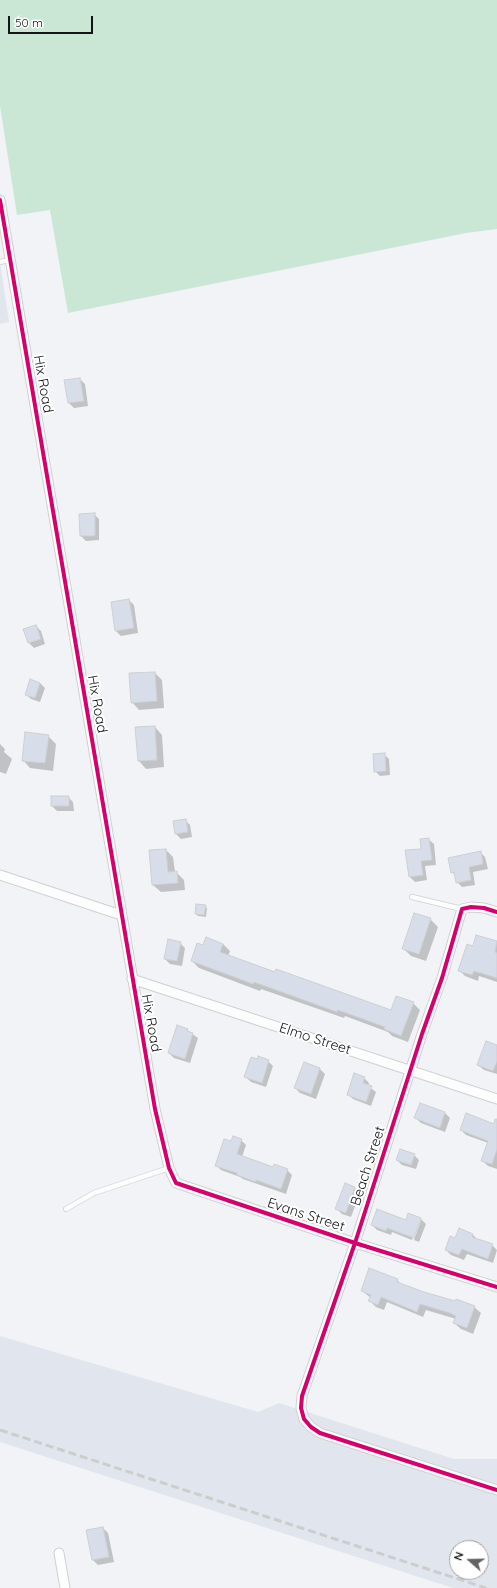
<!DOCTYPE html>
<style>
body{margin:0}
#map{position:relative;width:497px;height:1588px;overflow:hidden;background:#f1f3f6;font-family:Quicksand,sans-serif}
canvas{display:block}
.north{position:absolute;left:449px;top:1540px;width:40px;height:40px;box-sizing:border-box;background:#fff;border:1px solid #a1a1a2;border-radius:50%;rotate:290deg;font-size:11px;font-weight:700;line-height:16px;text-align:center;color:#141517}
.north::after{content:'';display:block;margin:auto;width:14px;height:18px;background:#616365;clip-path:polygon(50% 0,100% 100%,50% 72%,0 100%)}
.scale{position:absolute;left:8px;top:16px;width:85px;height:18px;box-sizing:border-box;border:2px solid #141517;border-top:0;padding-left:5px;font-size:12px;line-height:14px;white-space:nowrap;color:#141517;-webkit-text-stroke:3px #fff;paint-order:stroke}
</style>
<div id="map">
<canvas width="497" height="1588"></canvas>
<div class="north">N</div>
<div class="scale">50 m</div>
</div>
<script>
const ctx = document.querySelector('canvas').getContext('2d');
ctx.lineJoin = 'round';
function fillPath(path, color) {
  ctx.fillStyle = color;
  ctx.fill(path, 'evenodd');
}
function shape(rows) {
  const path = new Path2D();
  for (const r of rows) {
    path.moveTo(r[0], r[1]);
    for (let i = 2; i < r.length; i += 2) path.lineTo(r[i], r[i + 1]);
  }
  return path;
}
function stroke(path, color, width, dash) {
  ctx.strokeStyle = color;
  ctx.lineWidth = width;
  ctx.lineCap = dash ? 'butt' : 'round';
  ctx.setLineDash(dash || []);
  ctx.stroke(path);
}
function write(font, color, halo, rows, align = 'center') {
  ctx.font = font + ' Quicksand,sans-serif';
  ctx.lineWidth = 4;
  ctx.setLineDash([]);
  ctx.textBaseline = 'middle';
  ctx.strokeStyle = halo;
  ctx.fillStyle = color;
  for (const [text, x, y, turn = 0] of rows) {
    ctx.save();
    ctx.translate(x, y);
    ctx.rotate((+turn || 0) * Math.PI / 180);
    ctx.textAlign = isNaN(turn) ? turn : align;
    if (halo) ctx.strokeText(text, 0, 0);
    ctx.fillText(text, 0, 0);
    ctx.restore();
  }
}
fillPath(shape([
 [0,262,9,322,0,324],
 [0,1336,258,1412,279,1403,454,1459,497,1459,497,1588,453,1588,0,1442],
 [457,1548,481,1548,481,1572,457,1572]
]), '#e1e6ee');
fillPath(shape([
 [0,0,497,0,497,229,466,233,68,313,50,210,17,215,0,106]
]), '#cae7d6');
fillPath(shape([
 [80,379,85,384,88,406,74,408,69,403,66,381],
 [94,514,99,519,99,540,86,541,81,536],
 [129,600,134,605,138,633,121,636,116,631],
 [36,626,41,631,45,644,34,648,29,643,25,629],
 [155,673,162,680,164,708,139,710,132,702],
 [31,680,40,683,45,688,40,702,31,699,26,694],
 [155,727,162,735,164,767,146,769,139,761,136,728],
 [48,736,56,744,53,771,30,768,23,760],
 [0,744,5,749,4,752,12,759,6,774,0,772],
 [384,754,389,759,390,775,380,776,375,771],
 [68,797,73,802,74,811,57,811,52,806],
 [185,820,190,825,192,837,181,839,176,834],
 [428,839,434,844,436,865,425,866,427,880,415,882,410,877,422,849],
 [166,850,173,857,175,872,176,872,184,880,185,890,161,892,153,885],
 [480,852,485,857,488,869,473,872,475,885,462,887,457,882,455,875,452,872],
 [205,906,207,908,206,917,198,916,196,914],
 [430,919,438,927,426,961,411,956,403,948],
 [477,936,497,942,497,982,479,976,478,981,465,976,459,970,473,947],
 [180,943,185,948,182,966,170,964,165,959],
 [223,944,230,951,228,956,392,1011,413,1003,420,1010,408,1042,392,1036,388,1032,345,1016,344,1018,261,989,260,991,199,968,192,961,204,946],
 [187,1030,198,1038,190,1063,174,1058,169,1053],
 [497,1046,497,1074,484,1070,478,1065],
 [258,1060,268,1061,273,1066,266,1087,251,1082,246,1077],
 [304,1063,320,1069,325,1074,316,1099,300,1093,295,1088],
 [364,1078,369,1083,368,1086,376,1092,371,1106,353,1099,348,1094],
 [421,1104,445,1113,450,1118,445,1132,421,1123,416,1118],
 [467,1115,497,1125,497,1169,488,1166,483,1161,488,1143,466,1135,461,1130],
 [241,1140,246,1145,242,1157,274,1169,287,1170,292,1175,286,1194,243,1179,240,1177,221,1170,216,1165,232,1142],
 [414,1155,419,1160,416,1169,402,1165,397,1160],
 [355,1188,360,1193,351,1217,342,1214,337,1209],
 [421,1219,426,1224,419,1242,414,1240,421,1220,419,1220,412,1240,392,1232,391,1235,377,1230,372,1225],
 [473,1235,478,1240,492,1245,497,1250,493,1263,467,1254,464,1260,451,1255,446,1250,456,1239],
 [397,1280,402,1285,424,1293,474,1307,481,1313,473,1334,461,1329,454,1323,456,1319,426,1310,423,1317,387,1302,384,1310,376,1307,370,1301,371,1298,362,1291],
 [103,1528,108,1533,114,1562,98,1565,93,1560]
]), '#0003');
const building = shape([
 [80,378,84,401,68,403,64,380,80,378],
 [95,513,95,536,80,536,79,514,95,513],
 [129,599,134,628,115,631,111,602,129,599],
 [36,625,41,639,28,643,23,629,36,625],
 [155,672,157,701,131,703,129,673,155,672],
 [30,679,40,683,35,698,25,695,30,679],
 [155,726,157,760,138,761,135,727,155,726],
 [25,732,49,735,45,763,22,761,25,732],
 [385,753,386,771,374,772,373,754,385,753],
 [51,796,69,796,69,806,51,806,51,796],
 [186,819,188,832,175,834,173,821,186,819],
 [429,838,432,860,421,861,423,875,409,877,405,850,421,849,420,839,429,838],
 [166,849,168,872,177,871,178,883,152,885,149,850,166,849],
 [481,851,483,864,469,867,471,880,456,883,454,872,451,873,448,858,481,851],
 [196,904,206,905,204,915,195,914,196,904],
 [414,913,431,918,419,954,402,949,414,913],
 [476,935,497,941,495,952,497,953,497,978,474,971,472,975,458,971,467,944,473,946,476,935],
 [206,937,223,944,220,952,275,972,276,969,391,1010,396,996,414,1002,401,1036,384,1029,385,1027,338,1010,337,1012,254,982,253,984,191,961,197,943,203,945,206,937],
 [168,939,181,942,177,961,164,959,168,939],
 [177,1025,188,1029,187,1031,193,1033,185,1059,168,1053,177,1025],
 [486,1041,497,1045,497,1061,493,1071,477,1065,486,1041],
 [258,1056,269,1060,262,1083,244,1077,251,1057,258,1059,258,1056],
 [304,1062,320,1068,311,1094,294,1088,304,1062],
 [354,1073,365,1077,363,1083,372,1086,366,1102,347,1095,354,1073],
 [420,1103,445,1112,440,1128,414,1118,420,1103],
 [466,1113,494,1124,495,1119,497,1119,497,1149,492,1164,481,1161,488,1141,460,1130,466,1113],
 [233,1136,242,1139,237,1154,273,1167,274,1164,288,1169,281,1189,256,1180,256,1182,237,1175,237,1173,215,1166,224,1139,231,1141,233,1136],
 [400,1149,415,1154,411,1165,396,1160,400,1149],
 [345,1183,355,1187,346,1213,335,1209,345,1183],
 [377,1209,406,1220,408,1213,421,1218,414,1238,387,1228,386,1231,371,1225,377,1209],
 [459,1228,473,1234,472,1237,493,1244,488,1259,462,1249,459,1255,445,1250,450,1236,455,1238,459,1228],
 [369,1268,398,1279,397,1282,424,1292,455,1301,456,1299,475,1306,467,1328,453,1323,456,1316,450,1313,420,1304,417,1312,381,1297,378,1305,368,1301,371,1295,361,1291,369,1268],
 [103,1527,109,1557,92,1560,86,1530,103,1527]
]);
fillPath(building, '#d7dee9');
stroke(building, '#cecfd2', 1);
const lane = shape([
 [0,262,9,260],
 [412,897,462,909],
 [66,1209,94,1193,169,1168]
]);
const street = shape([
 [0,200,155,1109,169,1168,176,1183,355,1243,497,1287],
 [0,875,121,915],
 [497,912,484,908,471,907,462,909,442,978,422,1034,355,1243,302,1396,301,1408,304,1419,311,1427,320,1433,497,1490],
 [132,979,497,1099],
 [59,1553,65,1588]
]);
stroke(lane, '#ced0d2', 6);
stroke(street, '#ced0d2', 11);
stroke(lane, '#fdfdfe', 4.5);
stroke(street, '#fdfdfe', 9);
stroke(shape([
 [0,1430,486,1588]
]), '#cccdcd', 3, [8, 4]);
stroke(shape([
 [0,200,155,1109,169,1168,176,1183,355,1243,497,1287],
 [497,912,484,908,471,907,462,909,442,978,422,1034,355,1243,302,1396,301,1408,304,1419,311,1427,320,1433,497,1490]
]), '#d6006c', 4);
write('14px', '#141517', '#fff', [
 ["Hix Road",43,384,80],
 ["Hix Road",97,704,80],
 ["Hix Road",151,1023,80],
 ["Elmo Street",315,1039,18],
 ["Beach Street",368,1166,-72],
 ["Evans Street",306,1215,18]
]);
</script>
